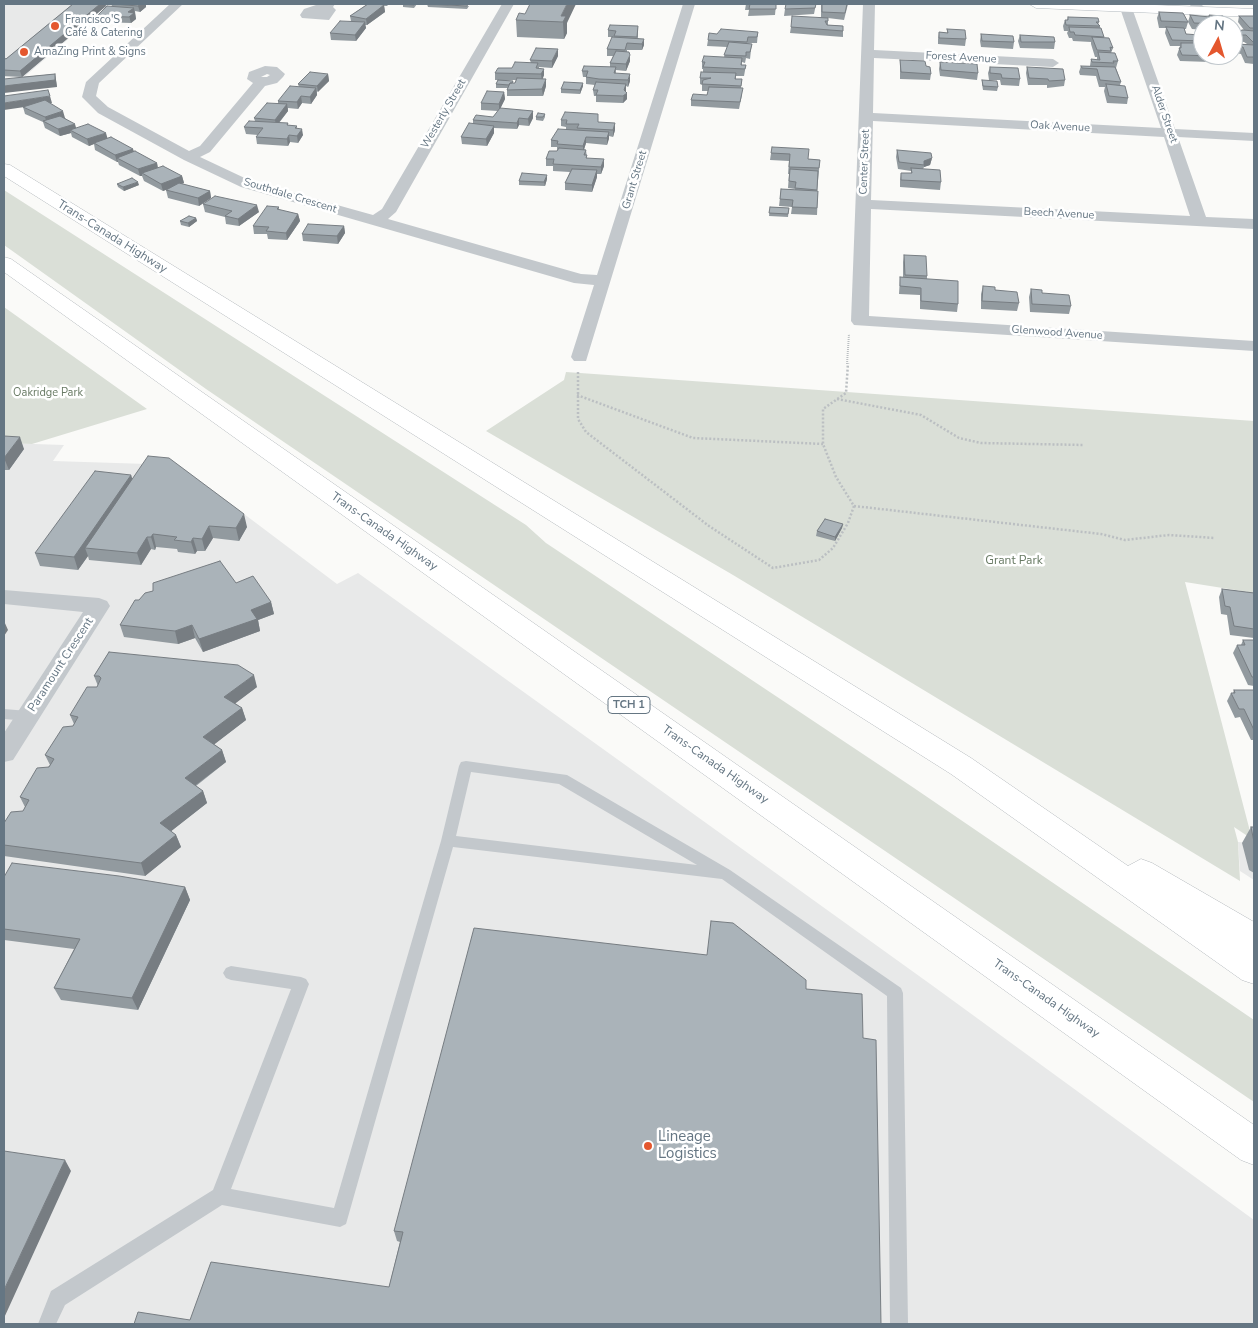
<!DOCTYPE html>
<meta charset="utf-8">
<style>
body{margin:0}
#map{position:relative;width:1258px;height:1328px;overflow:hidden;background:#fafaf8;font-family:"Nunito Sans",sans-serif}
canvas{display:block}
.frame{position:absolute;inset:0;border:5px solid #657683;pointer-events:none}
.north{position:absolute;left:1193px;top:15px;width:50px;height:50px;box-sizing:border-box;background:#fff;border:1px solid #c1c8cd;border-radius:50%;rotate:6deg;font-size:14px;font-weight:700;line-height:20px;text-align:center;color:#657683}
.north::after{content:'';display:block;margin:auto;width:18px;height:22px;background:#e4572e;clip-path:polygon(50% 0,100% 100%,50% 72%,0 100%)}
</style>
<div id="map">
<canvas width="1258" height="1328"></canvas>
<div class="frame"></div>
<div class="north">N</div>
</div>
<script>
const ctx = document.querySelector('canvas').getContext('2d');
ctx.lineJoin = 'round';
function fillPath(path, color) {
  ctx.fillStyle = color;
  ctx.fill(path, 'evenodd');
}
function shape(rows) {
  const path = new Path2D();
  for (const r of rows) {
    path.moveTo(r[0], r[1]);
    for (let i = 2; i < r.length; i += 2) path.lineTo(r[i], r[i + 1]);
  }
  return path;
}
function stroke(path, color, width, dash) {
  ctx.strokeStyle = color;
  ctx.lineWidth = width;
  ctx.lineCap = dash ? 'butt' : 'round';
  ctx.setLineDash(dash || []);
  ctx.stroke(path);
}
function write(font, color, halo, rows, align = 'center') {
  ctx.font = font + ' "Nunito Sans",sans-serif';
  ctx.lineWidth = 5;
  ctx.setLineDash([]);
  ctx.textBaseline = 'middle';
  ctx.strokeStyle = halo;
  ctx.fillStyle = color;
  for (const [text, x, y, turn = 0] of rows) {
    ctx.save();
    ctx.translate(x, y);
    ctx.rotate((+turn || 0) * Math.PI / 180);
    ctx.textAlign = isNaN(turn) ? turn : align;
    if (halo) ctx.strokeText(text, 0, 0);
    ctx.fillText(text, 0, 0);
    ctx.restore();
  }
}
fillPath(shape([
 [4,4,109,4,23,78,4,77],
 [4,443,64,445,53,461,179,465,337,584,358,573,933,986,1254,1220,1254,1324,4,1324],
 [1238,842,1254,843,1254,880,1240,871]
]), '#e8e9e9');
fillPath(shape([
 [4,190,526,525,546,543,914,788,1254,1020,1254,1102,206,389,4,245],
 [4,307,147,409,32,444,4,443],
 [566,372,1254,421,1254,593,1185,582,1252,839,1234,827,1238,842,1240,881,733,575,486,431,564,380]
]), '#dadfd7');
const secondary = shape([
 [1029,4,1130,4,1254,9,1254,17,1036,8,1029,4]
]);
const highway = shape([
 [4,164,10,165,971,758,1128,866,1141,859,1152,863,1254,922,1254,984,1242,980,951,774,4,176,4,164],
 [4,257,11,259,1254,1125,1254,1165,1241,1160,4,272,4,257]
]);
stroke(secondary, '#b3babf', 1);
stroke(highway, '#b4b9bd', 1);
stroke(shape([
 [847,364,849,334]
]), '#bbbfc2', 2, [1, 1]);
stroke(shape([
 [578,372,578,419,586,432,709,526,773,568,819,560,833,548,848,523,854,506,836,477,823,444,823,409,846,393,848,363],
 [577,395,693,438,823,444],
 [837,399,921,415,959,438,981,443,1084,445],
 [854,506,1101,534,1125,540,1169,535,1215,538]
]), '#bbbfc2', 2.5, [2, 2]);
fillPath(shape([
 [4,709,28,711,33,713,34,716,33,719,28,721,4,719,4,709],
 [466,761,567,775,730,870,901,988,903,993,908,1324,890,1324,887,996,722,879,453,847,346,1224,340,1227,222,1205,65,1305,56,1324,38,1324,51,1291,213,1190,291,989,231,980,226,978,223,973,226,968,231,966,301,977,306,979,309,984,231,1189,334,1208,441,841,459,766,461,762,466,761],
 [471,772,559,784,697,865,456,836,471,772]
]), '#c3c8cc');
fillPath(shape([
 [170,4,183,4,99,83,96,96,108,107,189,151,200,146,253,83,247,79,249,72,265,66,277,67,285,74,283,77,277,83,265,86,210,152,200,157,251,181,373,215,382,209,502,4,514,4,396,212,388,219,581,274,597,275,683,4,695,4,586,361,574,361,571,357,594,285,574,283,241,187,184,160,98,113,82,97,86,82,170,4],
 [267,74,270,75,267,77,261,77,267,74],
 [319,4,335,4,333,7,336,10,329,20,302,18,300,15,304,9,319,4],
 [863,4,875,4,874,50,1053,59,1059,63,1053,67,874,58,873,113,1161,128,1120,8,1126,4,1132,8,1175,129,1254,133,1254,141,1178,137,1206,217,1254,219,1254,229,871,209,869,316,1254,341,1254,351,854,325,851,321,863,4],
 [873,121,1164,137,1190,216,871,200,873,121],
 [1189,4,1201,4,1208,11,1206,14,1198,14,1189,4],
 [4,590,99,598,107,601,110,606,13,760,4,762,4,733,83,612,4,604,4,590]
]), '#c3c8cc');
fillPath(secondary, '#fff');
fillPath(highway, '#fff');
fillPath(shape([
 [73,4,105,4,106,6,22,77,55,74,56,80,57,87,22,77,4,76,4,58,6,59],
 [111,4,150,4,148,5,146,5,146,7,140,12,135,11,136,19,131,23,99,22,97,16,112,6],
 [355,4,389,4,387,6,384,6,385,12,367,25,365,25,366,28,356,41,331,40,330,33,351,21,350,16,366,5,355,5],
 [403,4,417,4,414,8,403,7],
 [427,4,469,6,467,9,428,7],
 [746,4,776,4,775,15,748,16,749,10,745,10],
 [816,4,814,14,784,16,785,9],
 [821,4,848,4,844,20,828,18,828,25,843,26,843,37,790,33,791,27,821,17],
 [1159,12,1188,22,1186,29,1184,29,1186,34,1203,41,1203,55,1215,55,1214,59,1211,59,1210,62,1180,61,1177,55,1180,46,1170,46,1165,33,1166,28,1159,28,1157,18],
 [525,14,567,23,567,33,564,39,517,37,516,20],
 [1190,15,1208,17,1209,15,1228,24,1228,25,1203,25,1203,30,1192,29,1188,22],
 [1239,16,1254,16,1254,64,1245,63,1241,54,1236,53,1235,50,1236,44,1247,44,1244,42,1237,41,1235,37,1237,31,1244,30,1238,22],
 [1068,17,1099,22,1098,25,1100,26,1100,28,1104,37,1103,38,1113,48,1111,53,1118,61,1116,68,1121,82,1120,85,1128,98,1127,104,1107,103,1104,91,1105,87,1099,87,1096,76,1080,75,1079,72,1081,66,1090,66,1091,59,1097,60,1097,57,1095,57,1091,44,1091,42,1073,41,1072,38,1069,38,1067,33,1068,31,1064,31,1063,26,1065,20,1067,20],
 [638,26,638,38,644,45,642,50,627,50,627,52,630,61,626,71,616,70,616,74,630,81,628,87,626,86,625,92,627,99,623,103,596,102,596,96,594,96,593,90,595,85,586,84,586,77,583,77,582,71,610,67,610,63,613,56,607,56,607,49,614,37,608,37,608,30],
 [947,29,966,39,965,46,938,44,938,39,939,32,947,33],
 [758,32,757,43,747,43,752,44,751,50,750,59,746,58,745,63,742,62,742,65,746,65,744,76,736,76,736,79,742,79,741,88,742,95,739,109,691,106,691,100,707,95,708,91,702,91,702,85,700,84,700,78,703,72,703,69,702,69,702,62,724,57,727,47,707,46,708,40,717,34],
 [981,34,1014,42,1013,49,981,47,980,41],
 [1020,35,1055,42,1054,49,1020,48,1018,41],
 [558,56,552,68,539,67,539,69,544,75,542,79,546,86,543,96,507,96,507,90,508,88,496,88,496,84,498,80,495,80,495,73,531,63,530,60],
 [504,80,516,80,515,83,513,83,513,81],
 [900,60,926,66,931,74,930,80,900,79],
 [940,62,978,73,977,80,940,76,939,69],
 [990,67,1020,79,1019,86,1001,85,1000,80,989,80,988,73],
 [1027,67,1065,80,1064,86,1047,88,1047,85,1028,85,1026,73],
 [328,74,329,81,317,92,317,95,311,104,302,103,298,109,288,108,288,111,279,123,288,123,288,125,297,126,297,128,303,135,298,143,290,142,288,146,257,144,256,137,258,135,246,134,244,127,255,121,254,118,278,104,278,101,299,87,298,84],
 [982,80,998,87,997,91,983,90,982,84],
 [583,83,583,86,580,94,561,93,561,89],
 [504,92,505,99,500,109,533,111,533,118,529,126,519,125,517,129,494,128,494,133,487,146,462,144,461,137,473,123,473,120,493,117,498,111,481,110,481,103],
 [50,103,65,118,76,128,107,138,133,149,134,152,157,163,158,168,182,176,184,183,181,184,210,191,211,198,199,206,168,198,166,190,170,188,163,191,144,181,142,176,140,176,119,165,118,162,117,162,95,150,94,144,89,146,72,137,71,133,60,136,45,128,43,122,25,114,23,107,52,103],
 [545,114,545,117,543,121,536,120,536,117],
 [561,120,598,122,615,130,613,137,609,136,607,145,586,143,584,149,586,150,587,158,604,166,601,174,597,174,597,177,592,192,565,190,565,183,570,172,553,171,553,166,546,166,546,159,557,151,557,147,551,147,551,140,566,130,566,127,561,126],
 [772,147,808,159,820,160,817,191,818,191,817,215,791,214,792,207,779,206,781,189,795,190,795,189,788,188,789,174,788,174,789,161,770,160],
 [897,150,932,158,930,165,924,167,923,169,941,182,940,190,900,187,900,180,901,173,911,173,911,171,898,169,896,157],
 [547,179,545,186,519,185,519,181],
 [117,184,139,185,124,191,118,187],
 [203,204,259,212,239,226,226,224,225,217,205,212],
 [279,207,279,210,298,214,300,221,287,240,268,239,267,234,254,234,253,226],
 [770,207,789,208,788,217,769,216],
 [196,218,197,221,189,227,181,225,180,221],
 [344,226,345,233,338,244,303,241,302,234],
 [904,255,927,276,927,279,958,304,957,312,920,309,920,295,899,294,900,277,903,277,903,262],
 [983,286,995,290,1019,303,1017,311,981,309,981,294],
 [1031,289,1042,293,1071,306,1069,314,1030,312,1029,297],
 [4,436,24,449,9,470,4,470],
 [131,475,132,479,247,527,239,541,213,538,205,551,197,551,195,554,178,552,177,549,156,547,155,550,151,549,141,565,89,560,88,556,78,570,40,566,35,553],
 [843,524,842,528,835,541,816,536,817,531],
 [236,583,271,602,274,614,258,620,260,631,203,652,195,638,178,644,124,637,120,625,139,600],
 [1222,589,1254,593,1254,638,1230,635,1227,615,1221,614,1219,597],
 [1243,640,1254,640,1254,686,1248,685,1233,653,1237,645,1241,645],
 [109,652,257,687,235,703,242,708,246,720,214,744,222,750,226,762,196,786,203,791,207,803,171,831,176,835,181,847,145,876,4,856,4,823,23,811,25,807,20,797,50,765,45,755,73,726,74,724,70,715,97,687,98,686,94,676],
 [1234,690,1254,690,1254,740,1251,740,1240,717,1235,718,1227,701,1231,693,1233,693],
 [1251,827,1254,827,1254,873,1249,870,1242,843],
 [4,877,185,887,190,900,138,1010,61,1000,54,988,74,949,4,940],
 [806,989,863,1038,881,1324,190,1320,389,1287,400,1242,397,1241,394,1231]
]), '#929a9f');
fillPath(shape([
 [100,4,105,4,106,6,22,77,20,71],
 [141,4,146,4,146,7,140,12,138,6],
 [567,4,576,4,567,23,567,33,564,39,563,22,561,16],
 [384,5,385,12,367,25,366,19],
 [134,8,136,19,131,23,128,12],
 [365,22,366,28,356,41,355,35],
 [644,39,644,45,642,50,642,44],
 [558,49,558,56,552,68,552,61],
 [630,55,630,61,626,71,626,64],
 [544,69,544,75,542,81,541,74],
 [55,74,56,80,57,87,4,93,4,86],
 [328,74,329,81,318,92,317,86],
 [630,74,630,81,628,87,628,80],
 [546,79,546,86,543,96,542,89],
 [583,83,583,86,580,94,580,90],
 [626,84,626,91,624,95,627,93,627,99,623,103,624,90],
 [316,88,317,95,311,104,310,97],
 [504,92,505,99,499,111,499,104],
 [50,96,52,103,4,110,4,103],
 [301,96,302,103,298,109,297,102],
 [287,104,288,111,276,126,275,120],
 [63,111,65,118,47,124,45,117],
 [533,111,533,118,529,126,528,119],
 [519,118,519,125,517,129,517,123],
 [615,123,615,130,613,137,613,130],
 [75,124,77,131,70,130,71,133,60,136,58,129],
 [494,126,494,133,487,146,486,139],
 [302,129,303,135,298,143,297,136],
 [609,132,609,139,607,145,607,138],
 [106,133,108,140,94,143,94,144,89,146,87,139],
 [289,135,290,142,288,146,287,139],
 [586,137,586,143,583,153,583,146],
 [133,149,135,156,117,158,118,162,117,162,115,155],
 [932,158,930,165,924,167,924,161],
 [604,159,604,166,601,174,601,167],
 [157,163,158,170,142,173,142,176,140,176,138,169],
 [597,170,597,177,592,192,592,185],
 [547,175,547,179,545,186,544,182],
 [182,176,184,183,163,191,161,184],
 [138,182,139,185,124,191,123,187],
 [210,191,211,198,199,206,198,198],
 [257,205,259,212,239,226,238,219],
 [298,214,300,221,287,240,286,233],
 [196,218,197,221,189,227,188,223],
 [344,226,345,233,338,244,337,236],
 [20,437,24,449,9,470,4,458],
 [131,475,135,487,85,548,88,556,78,570,74,557],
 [244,514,247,527,239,541,236,528],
 [843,524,842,528,835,541,835,537],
 [209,526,213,538,205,551,202,539],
 [153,534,156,547,155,550,151,537],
 [147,537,151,549,141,565,137,553],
 [193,538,197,551,195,554,191,542],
 [271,602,274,614,258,620,260,631,203,652,199,639,251,610],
 [4,621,8,630,4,636],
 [192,625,195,638,178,644,175,631],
 [254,675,257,687,228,709,224,697],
 [242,708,246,720,207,750,203,737],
 [222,750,226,762,189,790,185,778],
 [203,791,207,803,165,836,160,823],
 [176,835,181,847,145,876,141,863],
 [185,887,190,900,138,1010,132,998],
 [65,1160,71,1171,4,1318,4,1290]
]), '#777d82');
const building = shape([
 [73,4,100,4,20,71,4,70,4,58,6,59,73,4],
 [114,4,141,4,138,6,114,4],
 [368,4,378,4,384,5,366,19,350,16,368,4],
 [403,4,414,4,414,5,403,4],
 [427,4,468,4,467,6,427,4],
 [530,4,567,4,561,16,566,16,563,22,516,20,519,13,525,14,530,4],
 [750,4,776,4,776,9,749,9,750,4],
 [786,4,816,4,815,8,785,9,786,4],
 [822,4,847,4,845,13,822,12,822,4],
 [107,6,134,8,128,12,134,13,129,17,97,16,107,6],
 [1159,12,1183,13,1188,22,1161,21,1159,12],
 [1190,15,1210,17,1209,15,1223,16,1228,24,1194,23,1190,15],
 [792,16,828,18,828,21,825,21,827,25,843,26,843,31,791,27,792,16],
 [1239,16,1254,16,1254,28,1250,28,1239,16],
 [1068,17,1098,18,1099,22,1096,22,1100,26,1066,25,1065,20,1068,20,1068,17],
 [340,21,365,22,355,35,330,33,340,21],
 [610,25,638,26,637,37,614,36,616,31,608,30,610,25],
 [1069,27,1101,28,1104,37,1075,35,1074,32,1070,32,1069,27],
 [1166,27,1184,28,1186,34,1200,35,1203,41,1172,40,1166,27],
 [721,29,758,32,757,37,748,37,747,42,708,40,709,33,717,34,721,29],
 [947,29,965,30,966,39,939,38,939,32,948,33,947,29],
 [1243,30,1254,31,1254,43,1246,35,1239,35,1237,31,1243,30],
 [981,34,1013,36,1014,42,982,41,981,34],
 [1020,35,1054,37,1055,42,1021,42,1020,35],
 [612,37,644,39,642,44,627,43,625,50,607,49,612,37],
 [1092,37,1109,38,1113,48,1110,47,1111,51,1097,50,1092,37],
 [729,42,752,44,750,52,746,52,746,56,724,55,729,42],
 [1181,43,1203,43,1203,55,1211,55,1212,56,1182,55,1179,48,1181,48,1181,43],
 [1236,44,1254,45,1254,57,1247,57,1243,47,1238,47,1236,44],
 [536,48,558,49,552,61,530,60,536,48],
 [616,51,629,52,630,55,626,64,610,63,616,51],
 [1098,52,1115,53,1118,61,1113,61,1114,63,1092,62,1091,59,1100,60,1098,52],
 [704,56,742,58,741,65,746,65,745,69,703,67,705,62,702,62,704,56],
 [900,60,925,61,926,66,930,67,931,74,901,72,900,60],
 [515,62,538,63,536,68,544,69,541,74,495,73,498,68,512,68,515,62],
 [940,62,977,64,978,73,941,70,940,62],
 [584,66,616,67,614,73,630,74,628,80,599,79,586,77,588,71,582,71,584,66],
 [1081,66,1115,67,1121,82,1100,80,1097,69,1082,68,1081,66],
 [990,67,1018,68,1020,79,1002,78,1001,74,990,73,990,67],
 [1027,67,1063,69,1065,80,1049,81,1048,79,1029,78,1027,67],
 [310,72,328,74,317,86,298,84,310,72],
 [701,72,736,73,735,79,742,79,741,86,702,84,703,80,711,78,700,78,701,72],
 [55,74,55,80,4,86,4,79,55,74],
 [517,78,546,79,542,89,507,90,510,83,515,83,517,78],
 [498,80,513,81,512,83,510,83,509,85,496,84,498,80],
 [982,80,997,81,998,87,983,86,982,80],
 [564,82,583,83,580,90,561,89,564,82],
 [596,82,626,84,624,90,627,93,623,96,596,95,598,90,593,90,596,82],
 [1106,84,1125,86,1128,98,1109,96,1106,84],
 [290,86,316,88,310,97,301,96,297,102,278,101,290,86],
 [709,87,743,88,740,102,691,100,693,94,707,95,709,87],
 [48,90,50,96,4,103,4,96,48,90],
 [487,91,504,92,499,104,481,103,487,91],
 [45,100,63,111,45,117,23,107,45,100],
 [267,103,287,104,275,120,254,118,267,103],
 [500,108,533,111,528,119,519,118,517,123,473,120,476,115,493,117,500,108],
 [565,112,598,114,598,122,615,123,613,130,577,128,579,124,566,124,567,120,561,120,565,112],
 [538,113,545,114,543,117,536,117,538,113],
 [60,116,75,124,58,129,43,121,60,116],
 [249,121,288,123,287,125,297,126,295,128,302,129,297,136,289,135,287,139,256,137,263,128,244,127,249,121],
 [469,123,494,126,486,139,461,137,469,123],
 [88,124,106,133,87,139,70,130,88,124],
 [558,129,609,132,607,138,586,137,583,146,557,144,558,141,551,140,558,129],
 [111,137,133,149,115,155,94,143,111,137],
 [772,147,809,149,808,159,820,160,819,168,789,167,790,154,771,153,772,147],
 [559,148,586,150,584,155,587,155,586,158,604,159,601,167,553,164,554,159,546,159,549,151,557,151,559,148],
 [897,150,931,153,932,158,924,161,924,165,899,162,897,150],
 [135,151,157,163,138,169,117,158,135,151],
 [163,166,182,176,161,184,142,173,163,166],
 [911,168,940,170,941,182,901,180,901,173,912,173,911,168],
 [572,169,597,170,592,185,565,183,572,169],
 [790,169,818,171,817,190,795,188,796,182,789,181,790,169],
 [522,173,547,175,544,182,519,181,522,173],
 [132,178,138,182,123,187,117,184,132,178],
 [179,183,210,191,198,198,166,190,179,183],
 [781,189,818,191,817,208,792,207,793,200,780,199,781,189],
 [215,196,257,205,238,219,225,216,232,211,203,204,215,196],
 [267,206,279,207,277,209,298,214,286,233,266,231,269,227,253,226,267,206],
 [770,207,789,208,788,214,769,213,770,207],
 [189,216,196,218,188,223,180,221,189,216],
 [308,224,344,226,337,236,302,234,308,224],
 [904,255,926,256,927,276,905,275,904,255],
 [900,277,958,281,958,304,921,301,921,288,900,286,900,277],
 [983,286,995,287,995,290,1017,292,1019,303,982,301,983,286],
 [1031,289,1042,290,1042,293,1069,295,1071,306,1032,304,1031,289],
 [4,436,20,437,4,458,4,436],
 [148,456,169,458,244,514,236,528,209,526,202,539,193,538,191,542,174,540,177,537,153,534,151,537,147,537,137,553,85,548,148,456],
 [95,471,131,475,74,557,35,553,95,471],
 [825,519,843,524,835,537,817,531,825,519],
 [220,561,236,583,253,576,271,602,251,610,257,619,199,639,192,625,175,631,120,625,135,600,139,600,145,593,153,591,153,583,220,561],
 [1222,589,1254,593,1254,629,1234,626,1230,607,1225,606,1222,589],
 [1243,640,1254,640,1254,677,1252,677,1237,645,1245,645,1243,640],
 [109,652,238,665,254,675,224,697,242,708,203,737,222,750,185,778,203,791,160,823,176,835,141,863,4,845,4,823,11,812,23,811,29,800,20,797,37,768,49,767,54,759,45,755,63,727,73,726,78,717,70,715,87,687,97,687,101,678,99,676,94,676,109,652],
 [1234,690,1254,690,1254,730,1244,709,1239,709,1231,693,1235,693,1234,690],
 [1251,827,1254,827,1254,842,1251,827],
 [12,863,119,876,185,887,132,998,54,988,80,939,4,929,4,877,12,863],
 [711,921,733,923,806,980,806,989,862,994,863,1038,876,1040,881,1324,134,1324,138,1312,190,1320,211,1262,389,1287,403,1232,394,1231,474,928,707,955,711,921],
 [4,1151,65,1160,4,1290,4,1151]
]);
fillPath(building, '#aab3b9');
stroke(building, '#777d82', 1);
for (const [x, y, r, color] of [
 [55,26,5,"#e4572e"],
 [24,52,5,"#e4572e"],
 [648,1146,5,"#e4572e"]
]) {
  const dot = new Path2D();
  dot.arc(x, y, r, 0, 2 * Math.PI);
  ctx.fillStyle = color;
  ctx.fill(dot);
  stroke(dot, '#fff', 2);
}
write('11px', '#657683', '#fff', [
 ["Francisco'S",65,20],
 ["Café & Catering",65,33],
 ["AmaZing Print & Signs",34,52]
], 'left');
write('11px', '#657683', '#fff', [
 ["Forest Avenue",961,58,3],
 ["Westerly Street",444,114,-60],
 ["Alder Street",1164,114,71],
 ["Oak Avenue",1060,127,3],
 ["Center Street",865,162,-88],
 ["Grant Street",635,180,-73],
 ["Southdale Crescent",290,196,17],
 ["Beech Avenue",1059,214,3],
 ["Glenwood Avenue",1057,333,4]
]);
write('11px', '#687a64', '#fff', [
 ["Oakridge Park",48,393]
]);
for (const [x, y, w] of [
 [629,705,42]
]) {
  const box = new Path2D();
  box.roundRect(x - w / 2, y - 8.5, w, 17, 4);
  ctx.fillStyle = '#fff';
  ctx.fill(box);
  stroke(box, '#657683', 1);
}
write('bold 11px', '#657683', null, [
 ["TCH 1",629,705]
]);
write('12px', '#657683', '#fff', [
 ["Trans-Canada Highway",112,237,32],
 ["Trans-Canada Highway",384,532,35],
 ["Paramount Crescent",61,665,-57],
 ["Trans-Canada Highway",715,765,35],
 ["Trans-Canada Highway",1046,999,35]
]);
write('12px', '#687a64', '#fff', [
 ["Grant Park",1014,561]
]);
write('15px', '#657683', '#fff', [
 ["Lineage",658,1137],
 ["Logistics",658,1154]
], 'left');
</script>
